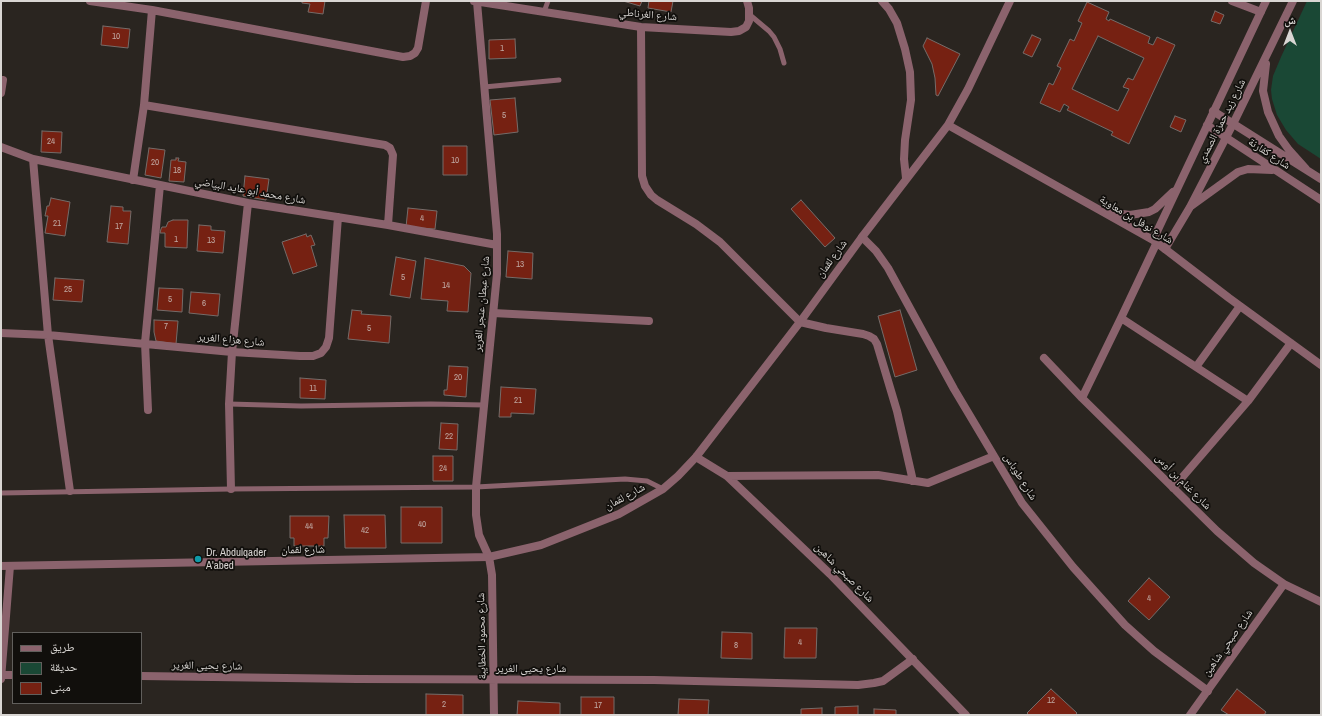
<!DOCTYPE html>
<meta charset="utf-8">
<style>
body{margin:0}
#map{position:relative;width:1322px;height:716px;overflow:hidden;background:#2a2520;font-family:"Archivo Narrow","Noto Naskh Arabic",sans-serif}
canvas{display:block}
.frame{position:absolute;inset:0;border:2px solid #d9d6d3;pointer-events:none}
.legend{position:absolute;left:12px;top:632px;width:130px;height:72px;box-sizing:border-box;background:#110f0c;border:1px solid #615f5c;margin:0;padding:5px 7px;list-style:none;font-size:12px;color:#d9d6d3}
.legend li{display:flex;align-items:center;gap:8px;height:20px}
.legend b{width:20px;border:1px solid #615f5c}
.north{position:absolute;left:1270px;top:12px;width:40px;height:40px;-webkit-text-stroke:3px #110f0c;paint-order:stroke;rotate:0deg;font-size:11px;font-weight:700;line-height:16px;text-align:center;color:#d9d6d3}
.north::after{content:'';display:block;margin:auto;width:14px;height:18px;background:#d9d6d3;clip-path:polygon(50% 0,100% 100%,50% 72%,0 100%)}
</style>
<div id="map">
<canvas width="1322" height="716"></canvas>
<div class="frame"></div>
<ul class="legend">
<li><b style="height:5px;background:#8b636d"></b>طريق</li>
<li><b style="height:11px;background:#1a4835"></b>حديقة</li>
<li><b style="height:11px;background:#762112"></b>مبنى</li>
</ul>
<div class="north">ش</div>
</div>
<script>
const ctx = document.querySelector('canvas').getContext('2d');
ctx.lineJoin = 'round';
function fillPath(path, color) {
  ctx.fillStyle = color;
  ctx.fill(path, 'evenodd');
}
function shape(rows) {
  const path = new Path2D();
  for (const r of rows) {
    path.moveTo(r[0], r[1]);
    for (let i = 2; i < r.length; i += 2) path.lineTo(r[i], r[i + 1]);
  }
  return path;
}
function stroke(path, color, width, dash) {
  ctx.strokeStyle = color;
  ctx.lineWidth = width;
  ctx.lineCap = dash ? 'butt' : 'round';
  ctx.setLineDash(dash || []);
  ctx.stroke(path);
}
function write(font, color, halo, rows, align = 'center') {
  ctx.font = font + ' "Archivo Narrow","Noto Naskh Arabic",sans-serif';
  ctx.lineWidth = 3.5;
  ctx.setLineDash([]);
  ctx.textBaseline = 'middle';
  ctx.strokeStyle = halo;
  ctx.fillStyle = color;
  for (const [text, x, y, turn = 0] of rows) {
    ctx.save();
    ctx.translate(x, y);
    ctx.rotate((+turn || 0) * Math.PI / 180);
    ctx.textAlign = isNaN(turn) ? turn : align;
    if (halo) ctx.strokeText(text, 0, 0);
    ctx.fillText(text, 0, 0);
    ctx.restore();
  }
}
fillPath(shape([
 [1307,1,1321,1,1321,159,1298,144,1286,130,1277,115,1272,99,1271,90,1273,76,1281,57]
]), '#1a4835');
const building = shape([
 [302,1,325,1,323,14,308,12,310,4,302,3,302,1],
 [623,1,642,1,640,6,623,1],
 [649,1,673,1,671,12,648,8,649,1],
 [1087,2,1109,12,1106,19,1109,21,1110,19,1150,37,1148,43,1153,45,1157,37,1175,45,1129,144,1111,135,1113,132,1067,110,1069,107,1064,104,1060,112,1040,103,1049,83,1053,85,1061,68,1057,66,1070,39,1074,41,1082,23,1078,21,1087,2],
 [1098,36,1144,58,1133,80,1128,78,1123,87,1129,89,1118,111,1072,89,1098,36],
 [1215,11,1224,15,1220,24,1211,21,1215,11],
 [103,26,130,29,128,48,101,45,103,26],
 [1032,35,1041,39,1032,57,1023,53,1032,35],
 [927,38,960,54,938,96,936,95,935,78,932,64,923,46,927,38],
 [515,39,516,58,489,59,489,40,515,39],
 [515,98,518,132,494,135,490,100,515,98],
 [1175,116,1186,120,1181,132,1170,127,1175,116],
 [42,131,62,132,61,153,41,152,42,131],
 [443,146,467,146,467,175,443,175,443,146],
 [149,148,165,150,161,178,145,175,149,148],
 [176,158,179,158,178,161,186,162,184,182,169,181,171,160,176,160,176,158],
 [245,176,269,179,266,200,243,196,245,176],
 [51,198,70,202,65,236,45,233,48,216,45,216,47,206,49,206,51,198],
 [801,200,835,238,825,247,791,209,801,200],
 [111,206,123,207,123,211,131,211,128,244,107,242,111,206],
 [408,208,437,211,435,229,406,227,408,208],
 [173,220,188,220,187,248,165,247,165,233,160,233,161,229,162,227,166,227,168,222,173,220],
 [199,225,211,226,211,230,225,231,223,253,197,251,199,225],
 [306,234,307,237,311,235,315,245,311,246,317,266,293,274,282,242,306,234],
 [508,251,533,253,532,279,506,277,508,251],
 [396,257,416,261,410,298,390,295,396,257],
 [425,258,464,266,471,273,468,312,447,311,448,301,421,299,425,258],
 [55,278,84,280,82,302,53,300,55,278],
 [159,288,183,289,182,312,157,310,159,288],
 [191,292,220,294,218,316,189,313,191,292],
 [352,310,362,311,361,314,391,316,389,343,348,339,352,310],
 [900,310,917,370,895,377,878,316,900,310],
 [154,320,178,321,176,344,156,341,154,332,154,320],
 [449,366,468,367,466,397,444,395,444,390,447,390,449,366],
 [300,378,326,380,325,399,300,398,300,378],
 [501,387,536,389,534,414,511,413,511,417,499,417,501,387],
 [441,423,458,424,457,450,439,449,441,423],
 [433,456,453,456,453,481,433,481,433,456],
 [401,507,442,507,442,543,401,543,401,507],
 [344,515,385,515,386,548,345,548,344,515],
 [290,516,329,516,328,538,324,538,324,546,294,546,294,538,290,538,290,516],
 [1149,578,1170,597,1149,620,1128,601,1149,578],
 [785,628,817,628,816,658,784,658,785,628],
 [722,632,752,633,752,659,721,658,722,632],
 [1051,689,1077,713,1075,715,1029,715,1027,713,1051,689],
 [1237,689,1266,712,1264,715,1229,715,1221,710,1237,689],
 [426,694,463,695,463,715,426,715,426,694],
 [581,697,614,697,614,715,581,715,581,697],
 [679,699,709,700,708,715,678,715,679,699],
 [518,701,560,703,560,715,517,715,518,701],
 [858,706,858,715,835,715,835,707,858,706],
 [822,708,822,715,801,715,801,709,822,708],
 [874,709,896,710,896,715,874,715,874,709]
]);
fillPath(building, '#762112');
stroke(building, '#756c69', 1);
stroke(shape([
 [544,12,548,1],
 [750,15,769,31,774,37,780,49,784,63],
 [484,87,559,80],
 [229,404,301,406,431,404,484,405],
 [1,493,231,489,476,487,625,479,647,481,663,489]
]), '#8b636d', 5);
stroke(shape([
 [90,1,152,10,403,57,410,56,415,53,418,48,426,1],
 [474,1,641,27,731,32,739,31,746,27,749,21,749,8,747,1],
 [882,1,889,9,897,23,905,49,910,72,911,100,905,140,904,159,906,178],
 [477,2,497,234,497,274,476,487,476,515,479,535,489,557,492,575,494,715],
 [641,27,642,176,645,186,651,195,657,200,696,224,720,242,800,322,826,328,863,334,869,336,874,339,877,344,897,411,913,481],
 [1,93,3,80],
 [144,105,385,145,390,148,393,155,388,225],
 [1,147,33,159,160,185,248,203,388,225,497,245],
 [33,159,48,335,70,491],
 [133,180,144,105,152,10],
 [862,237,876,251,888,268,954,389,1022,503,1073,567,1125,625,1154,651,1208,691],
 [1165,249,1229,298,1321,365],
 [493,313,649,321],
 [1121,318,1248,401],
 [1,333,48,335,232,352,300,356,313,356,321,353,326,347,329,338,338,217],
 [1044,358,1082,398,1217,531,1254,563,1284,584,1321,602],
 [1196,367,1240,306],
 [1082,398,1121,318,1157,242],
 [148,410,145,343,160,185],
 [696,457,727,476,830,574,966,715],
 [727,476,878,475,928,483,994,456],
 [1173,488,1248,401,1291,343],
 [231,489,229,404,232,352,248,203],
 [1,675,13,675],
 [141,676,357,679,654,680,858,685,874,683,883,681,913,659],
 [1,679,10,566],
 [1190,715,1284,584]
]), '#8b636d', 8);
stroke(shape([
 [1232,1,1261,12],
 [1266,64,1263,91,1268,112,1279,136,1289,150,1306,169],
 [1213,111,1321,179],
 [948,125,1153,240,1165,249,1190,207,1233,124,1293,1],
 [1207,125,1321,200],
 [1191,206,1238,172,1248,169,1272,170],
 [1108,212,1130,215,1149,212,1155,209,1173,192],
 [1153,240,1266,1],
 [1,566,489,557,541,545,619,514,663,489,678,476,696,457,800,322,862,237,948,125,968,89,1010,1]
]), '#8b636d', 8);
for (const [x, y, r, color] of [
 [198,559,4,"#0f9aa8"]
]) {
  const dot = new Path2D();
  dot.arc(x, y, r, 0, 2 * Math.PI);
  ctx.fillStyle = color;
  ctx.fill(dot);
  stroke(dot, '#110f0c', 1.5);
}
write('9px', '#c0a9a3', null, [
 ["10",116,37],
 ["1",502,49],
 ["5",504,116],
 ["24",51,142],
 ["10",455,161],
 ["20",155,163],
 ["18",177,171],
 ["4",422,219],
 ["21",57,224],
 ["17",119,227],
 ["1",176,240],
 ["13",211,241],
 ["13",520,265],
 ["5",403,278],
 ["14",446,286],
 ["25",68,290],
 ["5",170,300],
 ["6",204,304],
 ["7",166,327],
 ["5",369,329],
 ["20",458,378],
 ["11",313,389],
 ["21",518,401],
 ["22",449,437],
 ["24",443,469],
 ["40",422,525],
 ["44",309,527],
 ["42",365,531],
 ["4",1149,599],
 ["4",800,643],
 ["8",736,646],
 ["12",1051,701],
 ["2",444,705],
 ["17",598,706]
]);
write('11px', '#d9d6d3', '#110f0c', [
 ["شارع الغرناطي",648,15,5],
 ["شارع زيد حمزة الصمدي",1222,121,-63],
 ["شارع كفارنة",1269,154,33],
 ["شارع محمد أبو عايد البياضي",250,191,10],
 ["شارع نوفل بن معاوية",1136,220,31],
 ["شارع لقمان",832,259,-54],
 ["شارع عبطان عنجر الغرير",482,304,-85],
 ["شارع هزاع الغرير",231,340,5],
 ["شارع طوباس",1020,477,58],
 ["شارع غنام بن أوس",1183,482,45],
 ["شارع لقمان",625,497,-28],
 ["شارع لقمان",303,550,-1],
 ["شارع صبحي شاهين",844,573,45],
 ["شارع محمود الخطايبة",482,636,-91],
 ["شارع صبحي شاهين",1228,643,-55],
 ["شارع يحيى الغرير",207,666,1],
 ["شارع يحيى الغرير",531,669]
]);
write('11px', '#d9d6d3', '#110f0c', [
 ["Dr. Abdulqader",206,553],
 ["A'abed",206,566]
], 'left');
</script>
